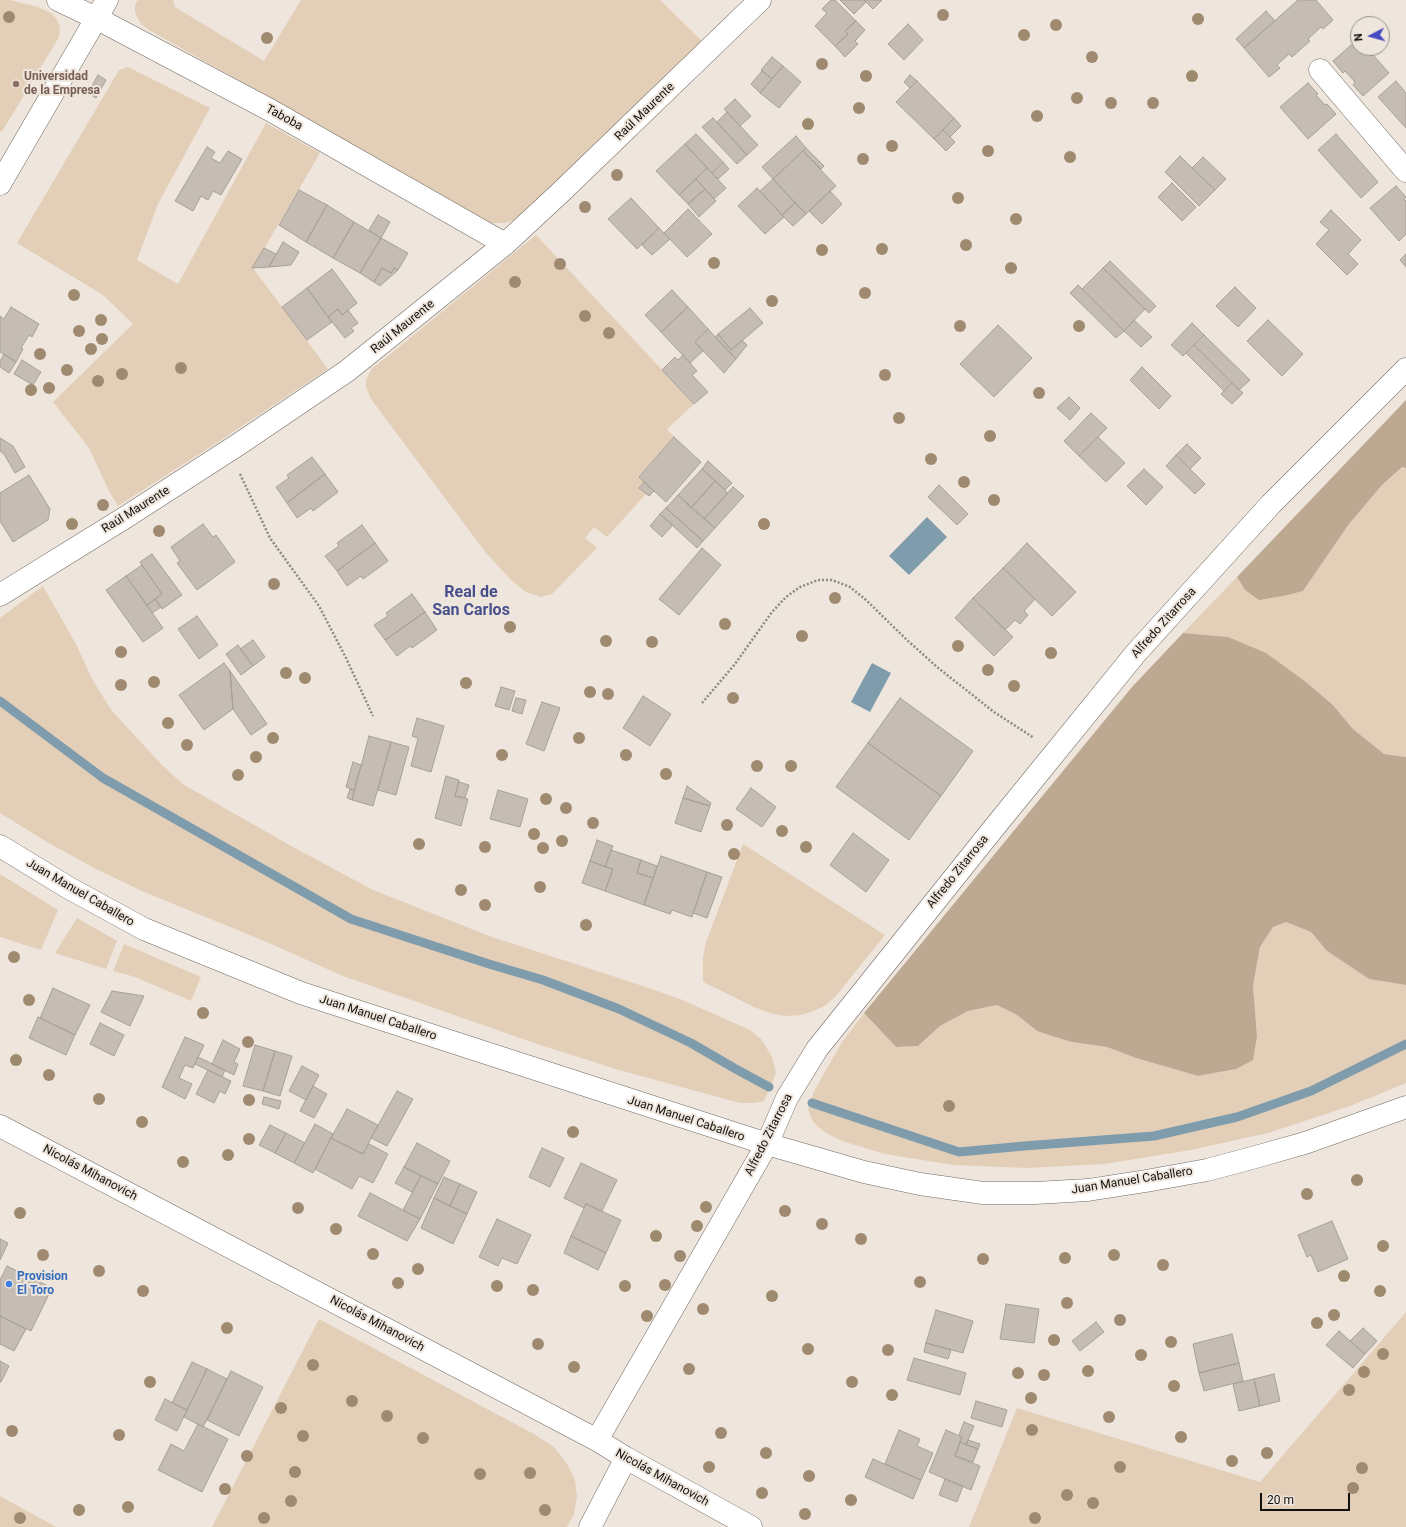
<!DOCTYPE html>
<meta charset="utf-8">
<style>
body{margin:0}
#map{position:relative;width:1406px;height:1527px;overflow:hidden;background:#eee5dc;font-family:Roboto,sans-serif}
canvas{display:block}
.north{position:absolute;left:1350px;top:16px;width:40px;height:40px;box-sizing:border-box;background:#eee5dc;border:1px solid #969089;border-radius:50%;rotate:264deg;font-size:11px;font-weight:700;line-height:16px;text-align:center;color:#12100d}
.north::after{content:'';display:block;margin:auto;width:14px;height:18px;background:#474ac0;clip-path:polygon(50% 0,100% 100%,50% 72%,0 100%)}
.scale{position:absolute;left:1260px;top:1493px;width:90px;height:18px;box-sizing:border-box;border:2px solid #12100d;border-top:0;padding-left:5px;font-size:12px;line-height:14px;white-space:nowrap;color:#12100d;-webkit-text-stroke:3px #eee5dc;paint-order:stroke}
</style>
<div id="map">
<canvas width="1406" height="1527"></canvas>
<div class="north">N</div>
<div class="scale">20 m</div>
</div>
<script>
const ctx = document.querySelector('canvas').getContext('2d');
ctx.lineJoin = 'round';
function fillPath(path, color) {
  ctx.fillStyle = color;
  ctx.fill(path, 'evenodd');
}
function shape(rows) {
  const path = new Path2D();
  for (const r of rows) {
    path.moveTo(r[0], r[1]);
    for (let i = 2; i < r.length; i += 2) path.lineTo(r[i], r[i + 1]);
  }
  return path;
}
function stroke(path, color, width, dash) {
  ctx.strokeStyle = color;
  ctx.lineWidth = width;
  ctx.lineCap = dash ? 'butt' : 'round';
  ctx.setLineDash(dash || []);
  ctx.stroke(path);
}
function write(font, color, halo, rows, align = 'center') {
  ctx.font = font + ' Roboto,sans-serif';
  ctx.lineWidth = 4;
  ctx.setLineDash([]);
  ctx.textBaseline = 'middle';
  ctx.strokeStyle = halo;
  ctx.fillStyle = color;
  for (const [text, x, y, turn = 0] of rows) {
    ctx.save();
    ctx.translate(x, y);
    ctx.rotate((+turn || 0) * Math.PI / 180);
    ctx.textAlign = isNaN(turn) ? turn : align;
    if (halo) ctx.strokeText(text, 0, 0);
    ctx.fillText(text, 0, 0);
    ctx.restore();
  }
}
fillPath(shape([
 [0,0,10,0,38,7,51,13,57,20,60,27,59,37,3,130,0,132],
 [138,0,173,0,175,7,264,61,301,0,660,0,705,44,530,209,513,220,505,223,488,223,449,199,149,30,142,25,138,19,135,12,135,5],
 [128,67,210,108,158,204,137,260,178,284,266,123,320,153,253,268,328,369,218,442,118,506,110,493,89,448,53,402,133,324,103,295,17,243,119,70],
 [536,235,694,404,667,429,674,437,639,477,644,482,639,488,646,494,607,537,594,527,585,538,597,548,552,594,541,597,526,592,513,582,486,553,371,399,366,387,366,380,372,368,378,364],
 [1402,467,1406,468,1406,757,1384,754,1353,729,1333,705,1306,682,1228,637,1183,633,1237,577,1245,590,1303,591,1349,524,1382,485],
 [43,586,77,646,92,679,112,711,162,765,184,785,293,847,373,890,492,937,637,984,680,999,750,1030,762,1040,772,1057,776,1073,764,1101,754,1103,740,1103,619,1070,537,1044,343,976,262,940,144,892,94,868,47,842,0,813,0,618],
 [743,844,885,935,835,997,826,1005,814,1011,801,1015,786,1016,773,1014,754,1007,703,982,703,958,706,942],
 [0,874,58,910,41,950,0,937],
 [77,918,117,941,106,969,55,953],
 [1286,922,1311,932,1327,951,1369,979,1406,985,1406,1083,1350,1106,1268,1133,1191,1150,1105,1164,1027,1168,953,1165,885,1154,842,1141,826,1133,818,1127,812,1120,808,1110,814,1091,842,1042,864,1013,896,1047,918,1046,940,1026,968,1011,997,1005,1017,1015,1037,1031,1052,1036,1072,1042,1107,1047,1136,1058,1198,1076,1236,1069,1257,1036,1253,986,1260,947,1273,927],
 [124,944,201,977,191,1001,135,977,113,971],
 [1406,1312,1406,1527,969,1527,1017,1408,1260,1482],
 [319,1319,532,1433,554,1447,566,1462,575,1480,577,1497,574,1514,567,1527,212,1527],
 [0,1496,51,1524,57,1527,0,1527]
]), '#e3cfb8');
fillPath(shape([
 [1406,400,1406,468,1402,467,1382,485,1349,524,1303,591,1283,596,1259,600,1245,590,1237,577],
 [1183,633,1228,637,1266,653,1306,682,1333,705,1353,729,1384,754,1406,757,1406,985,1369,979,1327,951,1311,932,1286,922,1273,927,1260,947,1253,986,1257,1036,1253,1060,1236,1069,1198,1076,1136,1058,1107,1047,1072,1042,1052,1036,1037,1031,1017,1015,997,1005,968,1011,940,1026,918,1046,896,1047,864,1013,1132,687]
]), '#bda991');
fillPath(shape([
 [927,517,947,537,909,575,889,556],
 [872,663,891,673,870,712,851,702]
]), '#7f9cad');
stroke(shape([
 [0,701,103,778,351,919,489,964,543,980,619,1009,691,1043,734,1068,769,1087],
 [812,1103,959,1152,1024,1146,1154,1136,1237,1117,1311,1091,1406,1044]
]), '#7f9cad', 9);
const building = shape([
 [831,0,835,0,856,21,845,31,848,34,835,46,815,26,827,13,822,9,831,0],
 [840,0,864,0,866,2,854,14,840,0],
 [864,0,882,0,873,9,864,0],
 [1298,0,1316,0,1333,20,1323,29,1321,27,1308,39,1310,41,1292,57,1289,54,1277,65,1280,68,1269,77,1244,48,1298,0],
 [1266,11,1275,21,1244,48,1236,39,1266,11],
 [856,21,865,30,855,41,858,44,845,57,835,46,848,34,845,31,856,21],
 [908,24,923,40,904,60,888,44,908,24],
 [1358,39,1358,48,1367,48,1389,73,1363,96,1353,85,1355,82,1345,71,1343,73,1333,61,1358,39],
 [772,57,783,66,772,79,761,70,772,57],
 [783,66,801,82,779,108,760,93,783,66],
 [762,71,772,79,760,93,751,84,762,71],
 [98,75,106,80,96,98,88,93,98,75],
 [910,75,917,81,910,88,904,82,910,75],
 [917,81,954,118,934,139,896,102,917,81],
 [1396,81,1406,93,1406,128,1378,97,1396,81],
 [1308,83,1318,94,1316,95,1325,105,1327,104,1336,114,1308,139,1280,107,1308,83],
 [735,99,751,116,740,126,724,109,735,99],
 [727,112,758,145,747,155,717,122,727,112],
 [713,118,747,155,737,164,702,127,713,118],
 [954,118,961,126,950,137,943,130,954,118],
 [943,130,955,142,946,151,934,139,943,130],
 [696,134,723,162,712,173,685,144,696,134],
 [1336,134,1378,182,1361,198,1318,150,1336,134],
 [796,136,806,148,773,179,762,167,796,136],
 [685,144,707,168,679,195,656,171,685,144],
 [207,147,215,152,211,158,220,163,228,151,242,159,221,195,213,191,208,200,201,196,193,211,175,201,207,147],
 [806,148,824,166,821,169,803,151,806,148],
 [803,151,836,186,806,214,773,179,803,151],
 [1180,156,1215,190,1199,206,1165,172,1180,156],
 [1203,157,1226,179,1215,190,1192,168,1203,157],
 [723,162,729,169,718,179,712,173,723,162],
 [707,168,726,188,714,199,696,179,707,168],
 [696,179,705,189,688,204,679,195,696,179],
 [773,179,795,203,782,215,760,191,773,179],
 [1172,183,1196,207,1182,221,1158,197,1172,183],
 [1396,186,1406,197,1404,199,1406,201,1406,234,1399,241,1370,208,1396,186],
 [757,188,784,217,765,234,738,206,757,188],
 [705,189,716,201,699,217,688,204,705,189],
 [299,190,327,205,306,242,279,225,299,190],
 [830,191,842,204,822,224,809,211,830,191],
 [631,198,659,228,637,249,608,219,631,198],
 [795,203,806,214,793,226,782,215,795,203],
 [327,205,354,222,333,258,306,242,327,205],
 [688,209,712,234,687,257,664,233,688,209],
 [1331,210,1361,240,1348,254,1358,264,1347,275,1316,244,1329,230,1320,222,1331,210],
 [378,215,390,222,381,238,369,230,378,215],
 [354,222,381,238,360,273,333,258,354,222],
 [659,228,670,239,652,255,642,245,659,228],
 [381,238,408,253,398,270,394,268,391,273,382,268,374,282,360,273,381,238],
 [283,242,299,252,291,265,269,267,283,242],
 [264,248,276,254,269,267,252,268,264,248],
 [1406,254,1406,267,1400,260,1406,254],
 [1110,261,1156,306,1149,313,1103,268,1110,261],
 [382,268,391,273,394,268,398,270,380,286,374,282,382,268],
 [1103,268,1145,309,1124,331,1082,289,1103,268],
 [332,269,357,303,342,315,338,309,328,317,307,288,332,269],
 [1078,285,1124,331,1116,338,1070,293,1078,285],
 [1235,287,1256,308,1238,327,1216,306,1235,287],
 [307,288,332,322,307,340,282,307,307,288],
 [672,290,688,307,661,332,645,315,672,290],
 [11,307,39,324,32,337,29,335,21,348,23,349,16,362,0,352,0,316,4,319,11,307],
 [688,307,708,329,695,342,703,351,690,363,661,332,688,307],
 [750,308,763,323,731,350,718,334,750,308],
 [338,309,342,315,348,310,358,323,351,328,354,331,345,338,328,317,338,309],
 [1134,320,1152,337,1141,347,1124,331,1134,320],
 [1268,320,1303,354,1282,376,1247,341,1268,320],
 [1192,323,1204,335,1183,356,1171,345,1192,323],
 [998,325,1032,358,994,397,960,364,998,325],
 [708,329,736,359,724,373,695,342,708,329],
 [718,334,731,350,742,340,747,345,736,359,715,337,718,334],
 [1204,335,1250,380,1239,390,1194,345,1204,335],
 [1194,345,1232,383,1224,391,1186,353,1194,345],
 [4,354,16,362,9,373,0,367,0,361,4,354],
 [683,355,697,371,692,375,708,392,694,404,662,370,675,357,678,360,683,355],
 [22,360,41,372,33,385,14,374,22,360],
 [1142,367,1171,396,1159,409,1130,380,1142,367],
 [1232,383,1243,393,1232,404,1221,394,1232,383],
 [1069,397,1080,408,1070,420,1057,408,1069,397],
 [1091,413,1107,428,1079,456,1064,441,1091,413],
 [674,437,701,462,666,502,639,477,674,437],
 [1098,437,1125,463,1106,482,1079,456,1098,437],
 [0,438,13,446,25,467,15,473,4,454,0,451,0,438],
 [1187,444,1201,458,1190,469,1176,455,1187,444],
 [1176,455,1205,484,1195,494,1166,466,1176,455],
 [312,457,325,474,287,503,276,487,289,478,287,475,312,457],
 [708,461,732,483,725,490,702,469,708,461],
 [702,469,715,481,691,508,678,495,702,469],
 [1144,469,1163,487,1146,505,1127,486,1144,469],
 [325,474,338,492,313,511,311,508,297,518,287,503,325,474],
 [29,475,50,509,48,520,13,542,0,521,0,493,29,475],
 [715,481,728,493,704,519,691,508,715,481],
 [644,482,654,491,649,496,639,488,644,482],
 [939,485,968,514,957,525,928,497,939,485],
 [733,487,744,496,715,528,704,519,733,487],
 [678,495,715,528,703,541,666,508,678,495],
 [666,508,703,541,697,548,660,514,666,508],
 [660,514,673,525,662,537,650,526,660,514],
 [203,524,213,537,216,535,235,562,197,590,177,563,180,561,171,547,203,524],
 [362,525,375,543,337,571,325,556,339,546,337,543,362,525],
 [375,543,388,561,363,579,361,576,347,586,337,571,375,543],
 [1027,543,1076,592,1052,616,1003,568,1027,543],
 [702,548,721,565,679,615,659,599,702,548],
 [152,554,182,595,162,609,155,599,162,594,140,562,152,554],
 [142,565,162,594,147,605,126,576,142,565],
 [1003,568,1035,599,1024,611,1028,615,1020,624,1015,620,1005,630,973,598,1003,568],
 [126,576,163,628,143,642,106,590,126,576],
 [412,594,425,612,385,640,374,625,388,616,386,613,412,594],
 [973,598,1013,637,994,656,955,618,973,598],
 [155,599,161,607,152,613,147,605,155,599],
 [425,612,437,630,412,648,410,646,397,656,385,640,425,612],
 [197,616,218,645,199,659,178,629,197,616],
 [253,640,265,657,253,666,240,649,253,640],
 [238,645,253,666,241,675,226,654,238,645],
 [224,663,230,671,233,709,204,730,179,695,224,663],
 [230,671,267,724,251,735,233,709,230,671],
 [501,687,515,691,509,710,495,706,501,687],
 [643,696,671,714,650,746,623,728,643,696],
 [516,698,526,700,522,714,512,711,516,698],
 [900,698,973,751,941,796,868,743,900,698],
 [542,702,560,708,544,751,526,744,542,702],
 [417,718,444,726,431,772,411,766,418,738,412,736,417,718],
 [369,736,391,742,373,806,352,800,369,736],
 [391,742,409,747,396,795,378,790,391,742],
 [868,743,941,796,909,840,836,787,868,743],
 [353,762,361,765,354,790,346,787,353,762],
 [446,776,459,780,455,796,468,799,461,826,435,818,446,776],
 [459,782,469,785,465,798,455,796,459,782],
 [687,786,711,803,710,806,683,798,687,786],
 [751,788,776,807,762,827,736,809,751,788],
 [350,789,354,790,352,800,347,798,350,789],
 [498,790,528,799,520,827,490,819,498,790],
 [683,798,710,806,701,832,675,823,683,798],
 [853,833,889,860,866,892,830,865,853,833],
 [597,840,613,846,605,867,590,861,597,840],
 [611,850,641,860,637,873,653,878,644,905,605,891,613,869,605,867,611,850],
 [661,856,707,872,692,917,672,910,670,914,644,905,661,856],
 [641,860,657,866,653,878,637,873,641,860],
 [590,861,613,869,605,891,582,883,590,861],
 [707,872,722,877,707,918,693,913,707,872],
 [53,988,90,1005,75,1035,40,1018,53,988],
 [112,991,144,996,130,1026,101,1012,112,991],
 [38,1017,75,1035,66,1055,29,1038,38,1017],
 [100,1023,124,1035,114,1056,90,1044,100,1023],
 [185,1037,204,1045,193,1068,185,1065,179,1078,192,1084,185,1099,162,1087,185,1037],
 [223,1040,240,1049,234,1062,238,1064,234,1075,212,1064,223,1040],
 [255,1045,275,1051,263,1091,243,1086,255,1045],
 [275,1051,292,1056,280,1096,263,1091,275,1051],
 [198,1057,225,1070,222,1077,195,1064,198,1057],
 [302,1066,319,1075,306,1100,289,1091,302,1066],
 [208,1070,231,1081,225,1094,220,1091,214,1103,196,1094,208,1070],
 [313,1086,327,1094,314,1118,300,1111,313,1086],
 [397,1091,413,1099,387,1146,371,1138,397,1091],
 [264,1097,281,1101,279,1109,262,1104,264,1097],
 [347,1109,378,1125,363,1154,331,1138,347,1109],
 [315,1124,333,1134,313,1173,294,1163,315,1124],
 [270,1125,286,1133,275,1153,259,1145,270,1125],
 [286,1133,305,1143,294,1163,275,1153,286,1133],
 [331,1138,363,1154,369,1144,388,1154,373,1183,359,1176,352,1189,315,1169,331,1138],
 [417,1143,450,1161,438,1184,404,1167,417,1143],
 [542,1148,564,1158,550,1187,529,1177,542,1148],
 [581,1163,617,1180,602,1211,586,1204,584,1208,564,1198,581,1163],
 [404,1167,421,1176,412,1192,395,1183,404,1167],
 [421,1176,438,1184,420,1219,403,1210,421,1176],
 [444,1177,460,1184,450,1206,434,1198,444,1177],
 [460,1184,477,1192,467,1214,450,1206,460,1184],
 [370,1193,420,1219,407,1241,358,1216,370,1193],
 [434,1198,467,1214,453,1244,421,1228,434,1198],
 [586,1204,621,1220,606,1253,571,1236,586,1204],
 [497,1219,531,1235,517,1264,502,1258,498,1266,479,1257,497,1219],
 [1332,1221,1348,1259,1318,1272,1311,1255,1307,1257,1298,1235,1332,1221],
 [571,1236,606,1253,598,1270,564,1253,571,1236],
 [0,1239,8,1243,0,1260,0,1239],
 [7,1266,52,1288,31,1331,0,1316,0,1280,7,1266],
 [1006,1304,1039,1309,1034,1343,1000,1339,1006,1304],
 [936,1310,973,1321,963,1353,926,1343,936,1310],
 [0,1316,26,1329,14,1351,0,1344,0,1316],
 [1096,1322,1104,1332,1080,1351,1072,1341,1096,1322],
 [1363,1328,1377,1341,1365,1354,1350,1341,1363,1328],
 [1339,1331,1365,1354,1353,1368,1326,1345,1339,1331],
 [1232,1334,1239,1363,1199,1373,1193,1344,1232,1334],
 [926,1343,951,1350,948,1359,924,1352,926,1343],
 [914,1358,966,1373,960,1395,907,1380,914,1358],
 [0,1361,9,1366,1,1382,0,1382,0,1361],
 [192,1362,207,1369,187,1410,172,1403,192,1362],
 [1239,1363,1243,1381,1204,1391,1199,1373,1239,1363],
 [207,1369,227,1379,203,1427,184,1417,207,1369],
 [231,1371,263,1387,239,1436,207,1420,231,1371],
 [1274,1374,1280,1401,1260,1406,1254,1379,1274,1374],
 [1254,1379,1260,1406,1239,1411,1233,1384,1254,1379],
 [165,1399,187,1410,177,1431,155,1420,165,1399],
 [976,1401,1007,1410,1002,1427,971,1418,976,1401],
 [964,1422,974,1426,966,1445,960,1442,962,1437,959,1435,964,1422],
 [198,1424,228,1439,202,1492,158,1470,171,1444,184,1451,198,1424],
 [899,1430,920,1439,917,1446,933,1453,921,1480,885,1464,899,1430],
 [946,1430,962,1437,955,1456,980,1466,971,1490,929,1472,946,1430],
 [968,1440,980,1444,978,1449,966,1445,968,1440],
 [960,1442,978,1449,973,1462,955,1456,960,1442],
 [873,1459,921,1480,913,1499,865,1477,873,1459],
 [945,1479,963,1486,957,1502,939,1495,945,1479]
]);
fillPath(building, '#c5bdb3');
stroke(building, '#a8a097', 1);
const minor = shape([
 [58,0,96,18,270,110,505,244],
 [1320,70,1406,171],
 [0,184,107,0],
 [0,595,126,517,239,444,347,371,505,244,561,192,760,0],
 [0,846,69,888,144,929,301,993,767,1144,864,1172,920,1184,983,1193,1035,1193,1088,1190,1146,1181,1207,1170,1252,1158,1305,1143,1406,1107],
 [0,1126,597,1440,626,1458,751,1527],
 [597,1440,767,1144,787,1098,817,1049,993,829,1136,653,1271,504,1406,369],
 [590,1527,626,1458]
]);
stroke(minor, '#716a62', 23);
stroke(shape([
 [240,474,270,538,319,606,346,658,373,716],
 [702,703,735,664,772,612,786,597,800,587,818,580,832,580,850,587,866,600,907,640,937,667,994,712,1034,738]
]), '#8e8882', 2.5, [2, 2]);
stroke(minor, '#fff', 22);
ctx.fillStyle = '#9f8a6f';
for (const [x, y] of [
 [943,15],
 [9,17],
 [1198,19],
 [1056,25],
 [1024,35],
 [267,38],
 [1092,57],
 [822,64],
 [866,76],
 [1192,76],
 [1077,98],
 [1111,103],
 [1153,103],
 [859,108],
 [1037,116],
 [808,124],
 [892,146],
 [988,151],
 [1070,157],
 [863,159],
 [617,175],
 [958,198],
 [585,207],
 [1016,219],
 [966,245],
 [882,249],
 [822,250],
 [714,263],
 [560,264],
 [1011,268],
 [515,282],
 [865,293],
 [74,295],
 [772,301],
 [585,316],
 [101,320],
 [960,326],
 [1079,326],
 [79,331],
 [609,333],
 [102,339],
 [91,349],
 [40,354],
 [181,368],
 [67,370],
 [122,374],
 [885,375],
 [98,381],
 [49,388],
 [31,390],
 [1039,393],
 [899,418],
 [990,436],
 [931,459],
 [964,482],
 [994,500],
 [103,505],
 [72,524],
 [764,524],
 [159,531],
 [274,584],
 [835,598],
 [725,624],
 [510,627],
 [802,636],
 [606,641],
 [652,642],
 [958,646],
 [121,652],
 [1051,653],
 [988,670],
 [286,673],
 [305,678],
 [154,682],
 [466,683],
 [121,685],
 [1014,686],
 [590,692],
 [608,694],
 [733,698],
 [168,723],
 [273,738],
 [579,738],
 [187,745],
 [502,755],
 [626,755],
 [256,757],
 [757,766],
 [791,766],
 [666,774],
 [238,775],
 [546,799],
 [566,808],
 [593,823],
 [727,825],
 [782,831],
 [534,834],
 [562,841],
 [419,844],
 [485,847],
 [806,847],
 [543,848],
 [734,854],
 [540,887],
 [461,890],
 [485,905],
 [586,925],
 [14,957],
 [29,1000],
 [203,1013],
 [248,1042],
 [16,1060],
 [49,1075],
 [99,1099],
 [249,1100],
 [949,1106],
 [142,1122],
 [573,1132],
 [249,1139],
 [228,1155],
 [183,1162],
 [1357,1180],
 [1307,1194],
 [706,1207],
 [298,1208],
 [785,1211],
 [20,1213],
 [822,1224],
 [697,1226],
 [336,1229],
 [656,1236],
 [861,1239],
 [1383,1246],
 [373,1254],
 [43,1255],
 [1114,1255],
 [680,1256],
 [1065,1258],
 [983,1259],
 [1163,1265],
 [418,1269],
 [99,1271],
 [1344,1276],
 [920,1282],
 [398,1283],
 [665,1285],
 [497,1286],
 [625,1286],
 [533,1290],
 [143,1291],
 [1380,1291],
 [772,1296],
 [1067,1303],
 [703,1309],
 [1334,1315],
 [647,1316],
 [1120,1320],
 [1317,1323],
 [227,1328],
 [1054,1340],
 [1171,1342],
 [538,1344],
 [808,1349],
 [888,1350],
 [1383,1354],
 [1141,1355],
 [313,1365],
 [574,1367],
 [689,1369],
 [1088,1371],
 [1364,1372],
 [1018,1373],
 [1044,1375],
 [150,1382],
 [852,1382],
 [1174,1386],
 [1349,1390],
 [892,1395],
 [1031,1398],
 [352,1401],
 [281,1408],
 [387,1416],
 [1109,1417],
 [1032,1430],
 [12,1431],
 [721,1433],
 [119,1435],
 [303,1436],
 [1181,1437],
 [423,1438],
 [766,1453],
 [1267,1453],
 [247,1456],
 [1232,1461],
 [709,1467],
 [1120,1467],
 [1362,1468],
 [295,1472],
 [530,1473],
 [480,1474],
 [809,1476],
 [1353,1488],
 [225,1489],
 [762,1493],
 [1067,1495],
 [851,1500],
 [291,1501],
 [1093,1503],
 [128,1507],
 [79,1510],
 [545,1510],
 [805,1514],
 [20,1518],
 [264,1518],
 [1035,1518]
]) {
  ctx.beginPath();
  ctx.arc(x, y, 6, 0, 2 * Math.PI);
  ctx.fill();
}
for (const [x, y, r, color] of [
 [16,84,4,"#8d6e63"],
 [9,1284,4,"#3f7fe0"]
]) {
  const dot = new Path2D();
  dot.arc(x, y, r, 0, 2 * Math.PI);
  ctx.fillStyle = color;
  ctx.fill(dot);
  stroke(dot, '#eee5dc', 1.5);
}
write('bold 12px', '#785e54', '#eee5dc', [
 ["Universidad",24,77],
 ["de la Empresa",24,91]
], 'left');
write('12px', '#12100d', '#eee5dc', [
 ["Raúl Maurente",645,112,-44],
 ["Taboba",284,118,29],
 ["Raúl Maurente",403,327,-39],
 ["Raúl Maurente",136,510,-32],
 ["Alfredo Zitarrosa",1164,623,-48],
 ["Alfredo Zitarrosa",958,872,-51],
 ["Juan Manuel Caballero",80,893,30],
 ["Juan Manuel Caballero",378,1018,18],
 ["Juan Manuel Caballero",686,1119,18],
 ["Alfredo Zitarrosa",769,1135,-63],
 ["Nicolás Mihanovich",90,1173,28],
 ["Juan Manuel Caballero",1132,1181,-9],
 ["Nicolás Mihanovich",377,1324,28],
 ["Nicolás Mihanovich",662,1478,29]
]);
write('bold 12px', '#366cbe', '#eee5dc', [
 ["Provision",17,1277],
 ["El Toro",17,1291]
], 'left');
write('bold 16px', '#474f8c', '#eee5dc', [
 ["Real de",471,593],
 ["San Carlos",471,611]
]);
</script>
